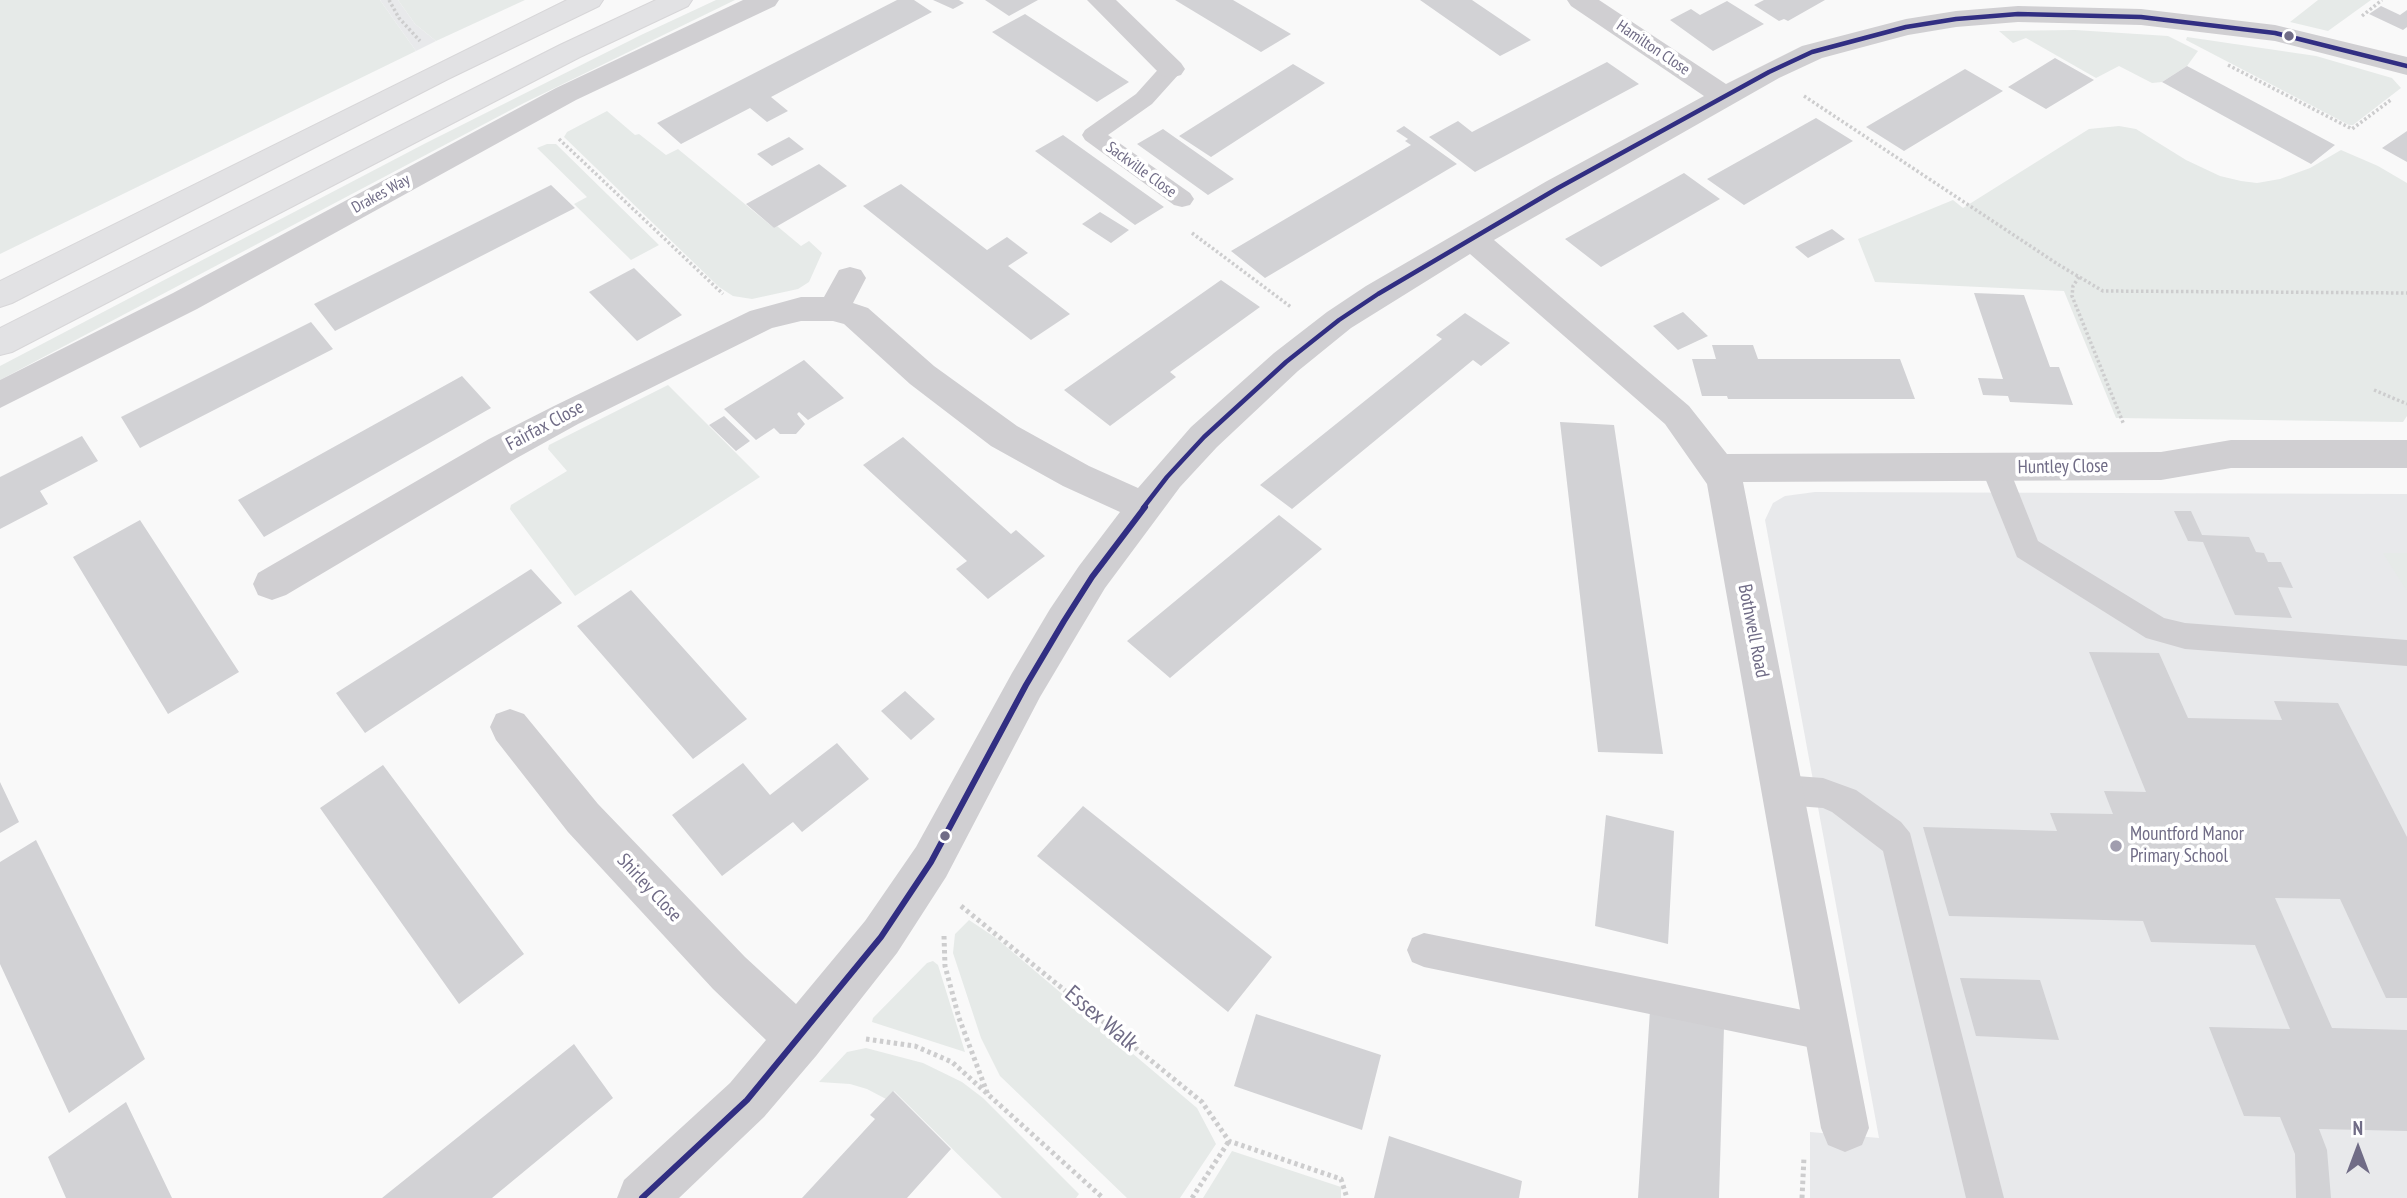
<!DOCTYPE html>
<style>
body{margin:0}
#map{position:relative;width:2407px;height:1198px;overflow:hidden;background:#f9f9f9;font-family:"PT Sans Narrow",sans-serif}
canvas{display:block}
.north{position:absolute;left:2323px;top:1114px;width:70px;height:70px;-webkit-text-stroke:5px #fff;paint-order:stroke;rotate:0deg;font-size:19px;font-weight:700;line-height:28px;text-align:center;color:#706c86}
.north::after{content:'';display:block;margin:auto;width:24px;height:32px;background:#706c86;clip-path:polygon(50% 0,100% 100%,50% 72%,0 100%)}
</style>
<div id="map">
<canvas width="2407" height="1198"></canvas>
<div class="north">N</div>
</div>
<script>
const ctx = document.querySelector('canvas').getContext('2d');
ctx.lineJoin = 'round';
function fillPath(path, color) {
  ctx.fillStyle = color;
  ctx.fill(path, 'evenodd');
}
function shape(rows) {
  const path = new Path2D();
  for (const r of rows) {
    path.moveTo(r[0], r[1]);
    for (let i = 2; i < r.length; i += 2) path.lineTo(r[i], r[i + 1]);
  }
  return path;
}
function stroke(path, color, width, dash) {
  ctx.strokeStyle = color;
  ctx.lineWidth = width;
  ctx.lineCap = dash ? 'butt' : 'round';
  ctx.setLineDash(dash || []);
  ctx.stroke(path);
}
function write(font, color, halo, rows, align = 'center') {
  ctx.font = font + ' "PT Sans Narrow",sans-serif';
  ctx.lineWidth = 7;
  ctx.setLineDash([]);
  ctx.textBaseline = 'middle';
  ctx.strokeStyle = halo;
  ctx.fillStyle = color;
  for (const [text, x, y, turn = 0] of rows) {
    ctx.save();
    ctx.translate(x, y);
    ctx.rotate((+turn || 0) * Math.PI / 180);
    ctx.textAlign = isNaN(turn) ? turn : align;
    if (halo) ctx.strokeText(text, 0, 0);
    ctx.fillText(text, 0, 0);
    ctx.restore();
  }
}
fillPath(shape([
 [380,0,398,0,415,24,436,41,416,51],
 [1815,492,2407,494,2407,1198,1810,1198,1810,1132,1879,1138,1765,520,1773,503,1785,496]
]), '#e8e9eb');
fillPath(shape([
 [0,0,380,0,416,51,0,254],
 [398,0,525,0,436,41,415,24],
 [716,0,735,0,524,103,0,380,0,366,424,144,641,35],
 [2318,0,2371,0,2328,31,2290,22],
 [2075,30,2168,36,2198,51,2187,66,2162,82,2152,83,2119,66,2096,78,2026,38,2013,43,1999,31],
 [2187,37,2316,56,2392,78,2401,88,2353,125,2349,125,2186,40],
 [607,111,635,135,639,134,666,155,678,149,774,228,777,226,801,246,809,241,822,253,809,282,798,289,752,299,733,296,719,287,564,137,567,132],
 [2119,126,2136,129,2186,160,2220,176,2241,181,2257,183,2280,179,2310,168,2341,150,2378,166,2407,183,2407,416,2403,422,2116,418,2064,291,1875,282,1858,239,1953,200,1963,208,2089,129],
 [547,144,556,144,659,245,631,260,574,204,587,197,537,148],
 [668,385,760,477,575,596,510,509,511,505,567,471,548,449,549,445],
 [2383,553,2407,553,2407,591],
 [969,920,996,938,1197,1108,1216,1144,1180,1198,1127,1198,1000,1076,981,1038,953,953,955,934],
 [933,961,938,965,965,1052,872,1022,873,1018,927,963],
 [866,1048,923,1063,962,1082,983,1098,1079,1194,1076,1198,1002,1198,894,1091,886,1099,867,1089,850,1084,819,1082,847,1052],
 [1232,1151,1341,1187,1341,1198,1203,1198]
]), '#e6eae8');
fillPath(shape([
 [897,0,914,0,932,12,771,97,788,111,767,122,750,108,681,144,657,123],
 [933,0,959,0,964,3,953,9],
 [985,0,1038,0,1009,16],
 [1175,0,1233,0,1291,34,1261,52],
 [1420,0,1472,0,1531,40,1500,56],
 [1764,0,1825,0,1788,21,1784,19,1779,21,1754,5],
 [1727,1,1764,24,1713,51,1670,20,1691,9,1700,15],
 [2381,6,2400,15,2407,10,2407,27,2403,30,2369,14],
 [1025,14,1129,82,1097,102,992,32],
 [2055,58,2094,80,2046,109,2008,87],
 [1607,62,1639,84,1475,172,1429,137,1458,121,1472,132],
 [1293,64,1325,83,1211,157,1179,136],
 [2187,66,2221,84,2335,145,2311,164,2162,82],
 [1965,69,2003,91,1904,151,1866,127],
 [1816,118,1853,141,1744,205,1707,179],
 [1404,126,1457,164,1265,278,1231,251,1411,145,1405,141,1408,139,1396,131],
 [1163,129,1234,179,1208,195,1137,144],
 [2407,131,2407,162,2382,148],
 [1063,135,1164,207,1135,225,1035,151],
 [789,137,804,149,772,166,757,154],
 [819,164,847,186,774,228,746,204],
 [1684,173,1720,199,1601,267,1565,239],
 [901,184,987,250,1007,237,1028,253,1008,266,1070,314,1031,340,863,206],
 [551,185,575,208,335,331,314,304],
 [1100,212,1129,230,1111,243,1082,224],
 [1832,229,1845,239,1808,258,1795,247],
 [634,268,682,315,637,341,589,292],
 [1221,280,1260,307,1170,372,1176,377,1110,426,1064,390],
 [1974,293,2024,295,2050,367,2059,367,2073,405,2010,402,2008,396,1983,395,1978,378,2003,379],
 [1683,312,1708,336,1678,350,1653,326],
 [1465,313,1510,343,1481,366,1473,360,1292,509,1260,485,1442,339,1436,335],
 [311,322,333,349,140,448,121,417],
 [1712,345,1753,345,1758,359,1900,359,1915,399,1728,399,1727,396,1702,396,1692,359,1716,359],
 [804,360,844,398,808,420,799,412,797,414,805,424,796,434,780,434,774,428,756,440,724,409],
 [462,376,491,408,264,537,238,500],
 [724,416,750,441,736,451,709,425],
 [1560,422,1614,425,1663,754,1598,752],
 [82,436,98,461,40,491,48,504,0,529,0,477],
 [903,437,1011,534,1016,530,1045,556,988,599,956,569,967,561,863,465],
 [2174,511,2191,511,2202,535,2249,537,2256,552,2264,553,2268,562,2281,562,2293,588,2278,587,2292,618,2235,615,2203,542,2188,541],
 [1279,515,1322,549,1170,678,1127,641],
 [140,520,239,672,168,714,73,557],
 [531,569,562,603,365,733,336,693],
 [631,590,747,719,693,759,577,626],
 [2089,652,2159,653,2188,718,2282,720,2274,701,2338,703,2407,837,2407,998,2386,998,2340,899,2275,898,2332,1028,2407,1030,2407,1131,2319,1129,2327,1150,2331,1198,2296,1198,2295,1154,2280,1117,2244,1116,2209,1027,2290,1029,2255,945,2151,942,2143,921,1949,916,1923,827,2057,831,2050,813,2113,814,2104,791,2146,792],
 [905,691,935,719,911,740,881,711],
 [837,743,869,779,802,832,793,822,722,876,672,815,743,763,770,795],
 [383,765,524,954,459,1004,320,808],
 [0,782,19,822,0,833],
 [1083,806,1272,957,1228,1012,1037,856],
 [1606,815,1674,831,1668,944,1595,926],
 [36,840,145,1059,69,1113,0,964,0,862],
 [1960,978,2040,980,2059,1040,1976,1036],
 [1650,1010,1724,1027,1719,1198,1638,1198],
 [1256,1014,1381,1055,1362,1130,1234,1086],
 [574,1044,613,1098,492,1198,382,1198],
 [893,1091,951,1149,907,1198,802,1198,875,1119,870,1115],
 [126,1102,172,1198,66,1198,48,1157],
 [1389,1136,1522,1181,1519,1198,1374,1198]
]), '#d2d2d5');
const primary = shape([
 [567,0,603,0,599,6,448,79,12,303,0,307,0,281,567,0],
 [656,0,692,0,688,6,580,57,12,352,0,355,0,328,560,45,656,0]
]);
stroke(primary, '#d7d6d8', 2);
stroke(shape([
 [389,0,399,18,420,41],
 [2362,16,2382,0],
 [2228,65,2352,129,2392,99],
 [1804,96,2059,265,2103,291,2407,293],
 [559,139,723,294],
 [1192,233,1291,307],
 [2079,277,2073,286,2072,296,2124,425],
 [2374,390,2407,404]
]), '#cdcdce', 3.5, [2.5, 2.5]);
stroke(shape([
 [961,906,1202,1102,1229,1141,1341,1179,1347,1198],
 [944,936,945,966,959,1018,988,1095],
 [866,1039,915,1046,952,1062,1103,1198],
 [1192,1198,1229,1141],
 [1802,1198,1804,1157]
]), '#cdcdce', 5, [3.5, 3.5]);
fillPath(shape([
 [1171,62,1179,64,1182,69,1179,74,1152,104,1108,135,1190,193,1194,199,1190,205,1182,207,1174,205,1085,140,1082,135,1085,130,1136,94,1163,64,1171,62],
 [1995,457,2005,460,2009,468,2038,541,2164,618,2185,623,2407,640,2407,666,2185,649,2146,638,2017,557,1981,468,1985,460,1995,457],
 [1783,775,1823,778,1856,790,1901,822,1910,833,2004,1198,1966,1198,1883,851,1832,812,1823,808,1783,805,1771,801,1767,790,1771,779,1783,775],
 [1424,933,1827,1015,1840,1020,1845,1033,1840,1046,1827,1051,1424,967,1412,962,1407,950,1412,938,1424,933]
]), '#d0cfd2');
fillPath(shape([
 [743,0,779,0,775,6,576,100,197,309,0,408,0,380,173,293,556,88,743,0],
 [1087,0,1116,0,1181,63,1185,69,1181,75,1171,78,1161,75,1087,0],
 [1567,0,1599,0,1726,84,1802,46,1906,19,1956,11,2018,6,2141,9,2275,25,2407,57,2407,75,2275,41,2141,25,2018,22,1956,27,1908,35,1822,58,1779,78,1494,240,1689,406,1727,454,2161,452,2231,440,2407,440,2407,468,2231,468,2161,480,1743,482,1869,1128,1862,1145,1845,1152,1828,1145,1821,1128,1707,484,1665,424,1470,254,1351,328,1298,371,1217,447,1180,487,1105,588,1078,633,1040,697,946,877,897,953,816,1056,764,1117,679,1198,617,1198,624,1180,730,1083,766,1040,713,989,568,832,496,740,490,727,496,714,510,709,524,714,598,804,745,957,796,1004,865,921,916,847,1012,673,1050,609,1079,566,1120,512,1063,486,991,446,910,384,844,324,833,321,801,321,772,328,578,424,515,459,286,595,272,600,258,595,253,584,258,573,489,439,554,406,750,311,801,297,824,297,839,270,850,267,861,270,866,278,853,303,868,308,934,366,1017,426,1089,466,1138,488,1191,427,1274,353,1327,312,1366,286,1547,181,1704,96,1571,6,1567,0]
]), '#d0cfd2');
fillPath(primary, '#e2e2e4');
stroke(shape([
 [1143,508,1167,477,1204,437,1286,362,1339,320,1378,294,1558,188,1769,72,1812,52,1906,27,1956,19,2018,14,2141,17,2275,33,2407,66]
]), '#312e82', 4.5);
stroke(shape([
 [642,1198,747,1100,881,937,931,862,1026,685,1064,621,1092,577,1145,507]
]), '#312e82', 6);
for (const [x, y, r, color] of [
 [2289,36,6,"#706c86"],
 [945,836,6,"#706c86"],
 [2116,846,7,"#a09dae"]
]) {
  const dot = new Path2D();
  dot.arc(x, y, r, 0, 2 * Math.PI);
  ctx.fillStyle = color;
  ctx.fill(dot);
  stroke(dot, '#fff', 2.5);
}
write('16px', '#706c86', '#fff', [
 ["Hamilton Close",1653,48,34],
 ["Sackville Close",1141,170,36],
 ["Drakes Way",381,194,-29]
]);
write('19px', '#706c86', '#fff', [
 ["Fairfax Close",545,426,-28],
 ["Huntley Close",2063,467,-1],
 ["Bothwell Road",1753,631,79],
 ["Shirley Close",649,888,47]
]);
write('19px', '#706c86', '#fff', [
 ["Mountford Manor",2130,835],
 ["Primary School",2130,857]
], 'left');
write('23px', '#706c86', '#fff', [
 ["Essex Walk",1101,1019,40]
]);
</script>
